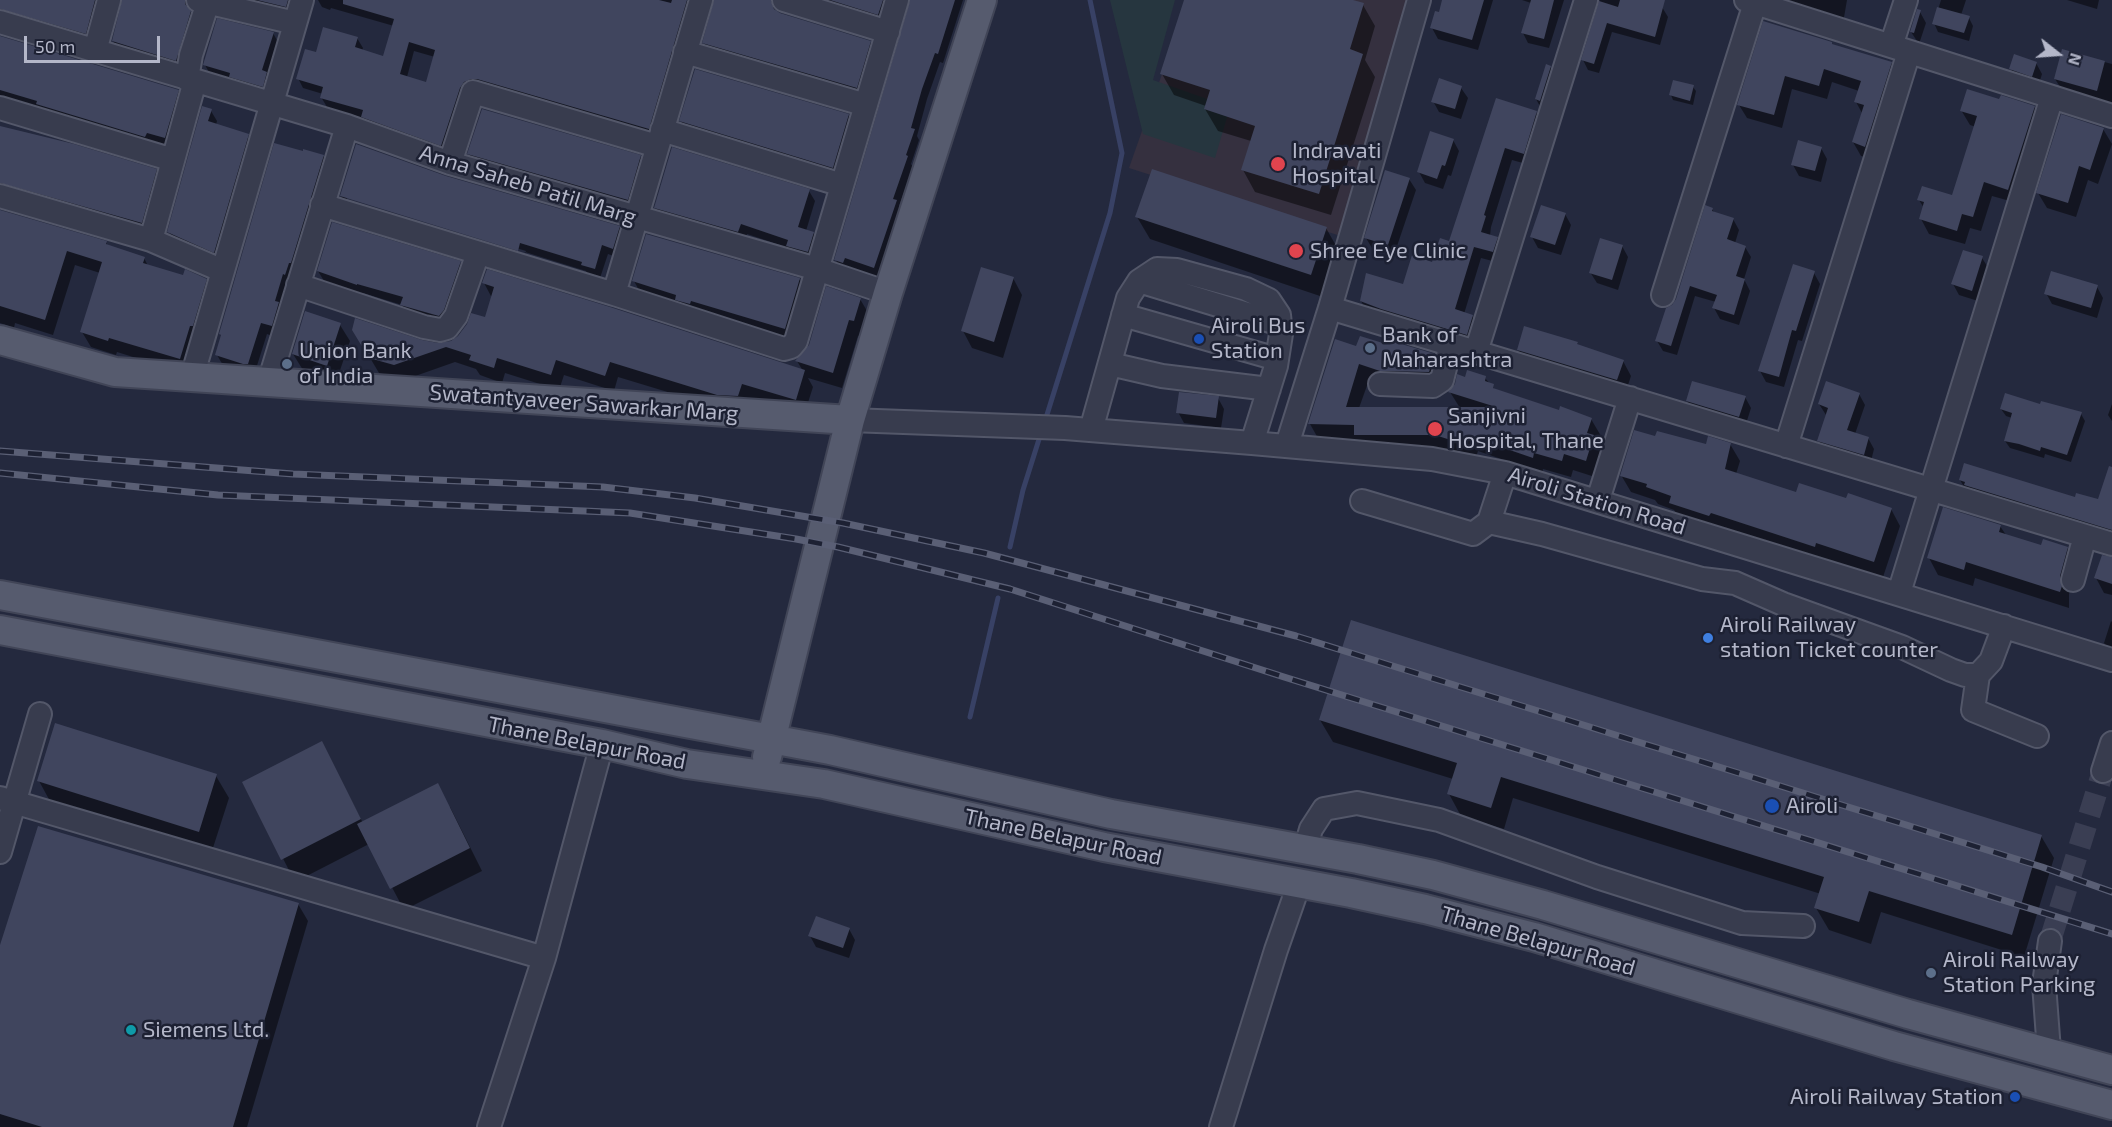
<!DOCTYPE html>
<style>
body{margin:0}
#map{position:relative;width:2112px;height:1127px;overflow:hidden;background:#24293e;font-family:"Exo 2",sans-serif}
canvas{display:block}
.north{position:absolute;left:2028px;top:24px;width:60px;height:60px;-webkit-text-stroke:4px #1d2133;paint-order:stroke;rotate:107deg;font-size:16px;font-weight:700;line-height:24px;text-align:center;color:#b4b7c9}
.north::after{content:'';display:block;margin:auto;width:21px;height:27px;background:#b4b7c9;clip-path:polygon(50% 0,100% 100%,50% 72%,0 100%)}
.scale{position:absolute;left:24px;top:36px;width:136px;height:27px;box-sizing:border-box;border:3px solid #b4b7c9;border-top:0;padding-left:8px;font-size:18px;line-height:21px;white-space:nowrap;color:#b4b7c9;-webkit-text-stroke:4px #1d2133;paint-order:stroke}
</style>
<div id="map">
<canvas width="2112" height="1127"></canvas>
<div class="north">N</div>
<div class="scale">50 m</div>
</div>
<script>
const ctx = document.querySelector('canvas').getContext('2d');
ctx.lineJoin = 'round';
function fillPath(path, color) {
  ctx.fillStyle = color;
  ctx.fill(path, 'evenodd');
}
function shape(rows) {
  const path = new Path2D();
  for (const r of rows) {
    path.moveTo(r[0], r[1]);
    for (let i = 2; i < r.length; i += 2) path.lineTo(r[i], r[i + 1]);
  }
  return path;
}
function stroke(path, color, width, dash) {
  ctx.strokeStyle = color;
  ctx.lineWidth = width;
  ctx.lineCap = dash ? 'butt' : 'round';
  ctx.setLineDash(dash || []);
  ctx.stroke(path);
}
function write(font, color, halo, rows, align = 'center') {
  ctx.font = font + ' "Exo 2",sans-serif';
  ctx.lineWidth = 5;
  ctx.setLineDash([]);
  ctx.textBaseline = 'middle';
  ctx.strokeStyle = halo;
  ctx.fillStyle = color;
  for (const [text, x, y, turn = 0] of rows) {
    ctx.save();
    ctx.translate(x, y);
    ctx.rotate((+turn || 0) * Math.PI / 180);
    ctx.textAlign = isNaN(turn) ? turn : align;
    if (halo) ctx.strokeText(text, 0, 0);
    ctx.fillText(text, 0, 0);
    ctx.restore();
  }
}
fillPath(shape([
 [1188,0,1411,0,1350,239,1129,168]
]), '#35303f');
fillPath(shape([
 [1110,0,1175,0,1153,80,1230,107,1215,158,1143,134]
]), '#26363f');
fillPath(shape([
 [0,0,107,0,91,43,0,21],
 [123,0,194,0,189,8,196,22,182,70,119,51,113,41],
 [225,0,298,0,291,16],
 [318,0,697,0,654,138,483,88,447,154,368,126,363,118,327,107,321,97,323,94,303,88,298,78,317,54,357,38,363,48,362,51,384,57,394,26,331,8,330,10,322,7],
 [414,51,435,57,427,84,407,77],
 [715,0,780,0,776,6,776,12,870,42,875,52,862,97,710,53,704,43],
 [806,0,893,0,884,24],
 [911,0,963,0,943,63,940,62,927,99,917,136,919,140,911,164,913,167,899,206,902,211,879,277,850,267,848,272,841,270,836,260],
 [1186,0,1348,0,1363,5,1375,26,1365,60,1375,77,1331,215,1255,192,1243,170,1251,141,1218,131,1205,109,1206,106,1174,95,1162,74],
 [1444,0,1493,0,1478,50,1438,39,1432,28,1440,14],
 [1522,0,1564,0,1549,48,1528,43,1523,33,1531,3],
 [1600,0,1638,0,1662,7,1668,17,1660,45,1612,32,1599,73,1588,70,1583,60],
 [1788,0,1847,0,1842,29,1797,15],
 [1941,0,1966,0,1961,15,1969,18,1973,26,1969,41,1938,32,1934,23],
 [2067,0,2099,0,2097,9],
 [1920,12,1926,23,1919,44,1911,32],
 [273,33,279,44,269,97,211,76,205,65],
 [0,38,178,91,184,101,171,148,0,103],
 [1831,43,1833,46,1891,63,1899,77,1873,159,1861,156,1853,142,1862,113,1856,102,1859,91,1832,82,1827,99,1792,89,1782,128,1747,118,1739,105],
 [2063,51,2112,64,2112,106,2064,93,2055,79],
 [2036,63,2042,74,2038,87,2017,80,2011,69],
 [1550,67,1556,78,1542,110,1536,99],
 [1693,87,1696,91,1693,105,1673,100,1671,95],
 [1461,88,1468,98,1461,119,1439,112,1433,101],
 [1497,100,1536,113,1543,125,1530,165,1512,160,1491,227,1490,236,1497,238,1504,250,1500,263,1481,258,1464,314,1472,316,1479,329,1474,347,1368,313,1361,301,1404,286,1433,264,1450,243],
 [2000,101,2034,107,2043,122,2017,203,1992,196,1981,231,1970,228,1965,244,1929,234,1921,219,1924,208,1919,200,1953,197,1976,127,1970,125,1961,110],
 [211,111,217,121,216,125,247,136,253,146,220,262,175,242,169,232],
 [848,115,855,128,840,180,688,133,681,121],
 [0,127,156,170,162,181,148,233,0,196],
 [2103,129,2112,144,2098,184,2088,180,2076,217,2047,208,2038,193],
 [1453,140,1459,151,1451,176,1448,175,1443,189,1425,183,1419,172],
 [1821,148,1827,159,1821,182,1799,176,1793,165],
 [304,153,323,156,330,168,278,338,267,334,254,375,224,367,217,355,222,337,220,334],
 [469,154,640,157,646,167,633,210,475,164],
 [446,177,619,227,625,237,619,258,608,254,600,278,588,275,586,271,525,252,523,260,347,206,341,196],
 [347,197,526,251,525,254,347,200],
 [1409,179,1416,190,1394,255,1372,248,1366,238],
 [809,191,815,201,806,231,813,233,819,244,814,262,793,256,789,248,747,234,744,242,661,218,655,208],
 [1712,209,1715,214,1733,219,1739,230,1735,243,1745,247,1751,257,1744,279,1750,291,1739,325,1720,319,1714,308,1716,302,1695,296,1677,355,1663,351,1657,341,1677,300],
 [0,212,106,242,108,247,144,258,148,266,184,277,206,280,214,295,188,374,117,352,116,355,91,347,82,332,100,273,75,265,53,335,15,323,14,328,0,323],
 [1565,214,1571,225,1561,255,1538,248,1532,237],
 [1137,217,1326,228,1339,251,1323,297,1150,239],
 [1622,246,1628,257,1618,290,1597,283,1590,272],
 [1982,258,1989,269,1978,301,1959,295,1953,284],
 [460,263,466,273,449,320,408,315,402,305,363,293,362,295,324,281,318,271],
 [1814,273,1820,284,1802,341,1798,340,1784,387,1766,382,1760,371],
 [1013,278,1022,295,1003,358,972,348,963,331],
 [800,280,806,290,791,339,640,292,634,281],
 [484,283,803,371,797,361,860,299,870,316,863,337,858,336,842,388,808,378,813,387,804,415,750,399,747,411,727,410,618,377,614,391,564,375,559,390,505,373,502,383,480,375,476,369,455,362,404,380,379,373,363,346,438,345,451,342,486,319,492,298],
 [2097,287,2103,298,2097,318,2052,304,2046,293],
 [340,325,350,341,336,382,303,370,293,354],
 [1336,341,1357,348,1387,346,1434,355,1443,371,1391,387,1369,380,1359,408,1460,408,1450,392,1466,379,1485,378,1496,391,1560,412,1591,419,1601,436,1598,445,1602,453,1595,477,1573,470,1571,477,1543,469,1542,473,1478,451,1475,460,1319,440,1310,424],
 [1518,350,1623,361,1631,376,1625,394,1527,365],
 [1859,394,1865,405,1855,434,1868,438,1874,449,1870,465,1825,452,1819,441,1826,415,1819,404],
 [1745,397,1751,408,1745,427,1694,412,1687,401],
 [1218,398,1224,409,1221,428,1184,423,1178,412],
 [2112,404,2112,421,2108,415],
 [2041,406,2081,414,2085,421,2071,462,2045,454,2044,458,2010,448,2005,441,2012,418,2006,416,2001,409],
 [1656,438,1707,446,1730,444,1740,461,1736,474,1797,494,1847,500,1891,509,1900,526,1883,577,1826,559,1824,562,1680,520,1674,510,1658,504,1655,500,1631,492,1621,475],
 [2112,473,2112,541,1969,495,1960,480,2099,501],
 [2000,526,2006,535,2042,547,2067,548,2077,565,2069,594,2069,608,1975,578,1973,586,1938,575,1929,558],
 [2112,558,2112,595,2104,593,2096,578],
 [2111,621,2112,622,2112,653,2104,643],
 [1320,720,2041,836,2054,858,2024,957,1881,912,1871,944,1829,930,1816,908,1821,894,1513,798,1504,829,1461,816,1449,794,1453,779,1333,742],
 [321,743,363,823,450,807,482,871,404,910,369,844,295,882,244,782],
 [216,776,229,798,211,854,51,803,39,781],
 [298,904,308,921,247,1127,0,1127,0,950],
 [849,929,855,940,849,958,816,947,810,936]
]), '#0007');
stroke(shape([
 [1045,421,1110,213,1122,153,1090,0],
 [1010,547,1023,490,1041,433],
 [970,717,998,598]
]), '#384165', 5);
fillPath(shape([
 [0,0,95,0,86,34,0,9],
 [122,0,185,0,185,4,191,11,176,61,112,41],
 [257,0,288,0,286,7],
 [343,0,659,0,671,3,672,0,687,0,649,129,477,79,471,79,464,82,460,88,441,146,361,117,363,110,320,98,323,87,296,79,305,49,316,52,323,27,358,37,355,47,383,56,394,19,343,4],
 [409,42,435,50,426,82,400,74],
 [714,0,771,0,774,9,780,13,871,41,857,88,702,43],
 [830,0,883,0,878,15],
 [910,0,955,0,938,54,935,53,922,89,911,128,915,129,906,155,908,156,893,199,897,200,874,268,845,258,843,263,834,260],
 [1184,0,1353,0,1364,3,1350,49,1363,54,1319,194,1241,170,1255,126,1204,109,1210,90,1160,74],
 [1442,0,1484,0,1472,40,1430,28,1435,11,1439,12],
 [1531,0,1554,0,1544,39,1521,33],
 [1620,0,1665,0,1655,37,1607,23,1594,64,1581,60,1599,1,1618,7],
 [1937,7,1970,16,1964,33,1932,24],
 [1917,9,1921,10,1914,33,1910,32],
 [217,18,274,32,262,70,267,72,263,87,229,77,230,73,203,65],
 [1763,21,1832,42,1832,44,1892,62,1865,147,1852,142,1864,105,1854,102,1861,81,1824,69,1819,86,1785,76,1774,115,1737,105],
 [0,36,179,90,165,138,147,133,145,137,36,104,37,101,0,90],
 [2062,49,2105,61,2097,91,2054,79],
 [2014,54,2037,62,2032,77,2009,69],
 [1546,64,1551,66,1540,101,1535,99],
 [695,69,849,114,833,168,679,121],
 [1439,78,1462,86,1455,109,1431,102],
 [1673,80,1694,85,1690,101,1669,95],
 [1967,89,1999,99,2001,95,2035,106,2008,190,1984,182,1973,217,1962,214,1957,231,1919,219,1924,202,1917,200,1922,186,1952,195,1977,116,1960,111],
 [1496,98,1537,111,1524,154,1505,148,1484,215,1486,216,1481,232,1498,237,1493,252,1474,247,1455,309,1473,315,1467,335,1381,309,1360,301,1366,273,1403,284,1412,255,1432,262,1440,238,1449,241],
 [202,106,212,109,208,121,249,134,214,253,167,232],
 [482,109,641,155,628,200,467,154],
 [2061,114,2104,128,2090,170,2079,166,2068,203,2036,193],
 [0,126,74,144,157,169,142,223,0,183],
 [1430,131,1454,139,1445,166,1442,165,1437,179,1417,172],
 [1798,140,1822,147,1815,171,1791,165],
 [274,143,303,151,303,149,324,155,291,263,289,263,285,275,283,274,275,301,279,302,272,326,261,323,248,364,243,364,215,355,221,335,219,334],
 [356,144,446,176,620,226,613,249,602,245,595,269,581,265,582,262,520,243,518,251,340,196],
 [672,147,810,189,798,227,814,232,808,252,786,246,788,240,741,224,738,232,654,208],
 [1152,169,1327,227,1311,275,1135,217],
 [1385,170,1410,178,1388,245,1364,238],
 [1541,205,1566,213,1555,245,1530,237],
 [1705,205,1713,208,1712,211,1734,218,1727,239,1746,246,1736,276,1745,279,1734,315,1712,308,1717,295,1690,286,1671,346,1655,341,1666,308,1672,305,1676,299],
 [0,210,107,241,106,244,145,257,143,263,183,275,185,269,207,279,193,326,190,326,180,359,109,338,108,341,80,332,102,262,67,251,45,320,0,306],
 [332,222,461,261,444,310,439,316,400,305,403,297,357,284,357,285,317,271],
 [646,234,800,278,785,329,691,301,690,304,675,300,676,295,632,281],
 [1600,238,1623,245,1612,280,1589,273],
 [1963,250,1983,256,1972,291,1951,284],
 [1793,264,1815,271,1796,331,1792,330,1779,377,1758,371],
 [981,267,1014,277,994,342,961,331],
 [487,269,610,307,805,370,796,400,742,384,738,396,717,395,610,362,605,376,556,360,551,375,497,358,494,368,469,360,471,355,446,347,394,365,369,358,352,330,355,318,422,340,438,343,451,341,458,336,467,324,471,313,485,317,494,287,482,283],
 [2051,271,2098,285,2091,308,2044,294],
 [826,286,861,298,854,321,849,320,833,373,795,361,809,345],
 [305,311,341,323,327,366,292,354],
 [1524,326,1578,342,1577,344,1624,360,1617,380,1517,350],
 [1360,336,1386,344,1388,340,1435,354,1429,372,1380,371,1359,364,1346,407,1496,407,1448,392,1455,384,1457,374,1465,377,1467,370,1486,376,1485,381,1494,384,1493,388,1559,410,1560,406,1592,418,1587,433,1594,435,1586,461,1564,454,1562,461,1534,453,1533,458,1469,436,1466,445,1435,435,1354,435,1354,425,1308,424,1335,339,1356,346],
 [1692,381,1746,396,1739,417,1686,401],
 [1826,381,1860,393,1847,430,1869,437,1864,455,1817,441,1828,408,1818,404],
 [1179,392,1219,396,1216,418,1176,413],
 [2005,393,2040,404,2041,401,2082,412,2067,455,2041,447,2040,451,2019,444,2004,441,2012,413,2000,409],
 [1634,430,1655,436,1657,431,1706,444,1708,436,1731,443,1725,469,1796,492,1799,483,1846,498,1848,493,1892,508,1874,562,1816,543,1815,547,1711,513,1709,516,1669,503,1671,496,1646,487,1647,484,1620,476],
 [1964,463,2075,497,2076,493,2098,499,2109,466,2112,467,2112,530,1964,485,1965,482,1959,480],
 [1943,507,2001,525,1999,532,2041,545,2043,539,2068,547,2060,576,2062,586,2060,592,1966,562,1964,570,1927,558],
 [2102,555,2112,557,2112,584,2094,578],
 [1351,620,2042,835,2012,935,1869,891,1859,922,1814,908,1824,877,1501,777,1491,808,1447,794,1457,763,1319,720],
 [55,723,217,774,199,832,37,781],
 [322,741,361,819,281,860,242,782],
 [438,783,470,848,390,889,357,824],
 [38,826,299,903,233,1127,42,1127,0,1114,0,945],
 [816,916,850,928,843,948,808,936]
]), '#40455e');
stroke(shape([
 [2050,941,2103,771]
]), '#3a3e53', 22, [22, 11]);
const minor = shape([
 [198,0,295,23],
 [701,0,614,294,784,349,791,347,796,341,897,0],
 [784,0,888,32],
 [1746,0,2112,116],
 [0,22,347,126,450,163,817,269,888,293],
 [1891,46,1906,0],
 [95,51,109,0],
 [685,52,866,105],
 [187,79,191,55,208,2],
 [0,108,173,160],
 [662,130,842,185],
 [450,163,473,92,657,146],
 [0,196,151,240,223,271],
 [322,205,614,294],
 [151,240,195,81],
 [1139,281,1280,324],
 [298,285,424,327,440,330,447,328,456,316,478,253],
 [1663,295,1756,0],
 [1330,308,2112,544],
 [1123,315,1277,359],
 [1476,352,1586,0],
 [1110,364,1162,376,1269,389],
 [192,377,302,0],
 [269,382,347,126],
 [1380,384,1433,386,1442,380,1451,344],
 [850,420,1065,428,1252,443,1432,459,1505,473,2112,660],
 [1091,430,1128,298,1139,281,1157,269,1177,270,1246,289,1269,300,1279,315,1281,334,1276,366,1252,443],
 [1287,445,1330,308,1419,0],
 [1786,446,1909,52],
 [1598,500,1630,398],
 [1362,501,1473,534,1489,522,1505,473],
 [1489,522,1542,534,1702,579,1735,583,1783,604,1902,647,1951,670,1965,675,1978,675,1991,661,2004,626],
 [2073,580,2085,536],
 [1899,593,2052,97],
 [1978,675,1973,710,2037,736],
 [2103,771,2112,743],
 [0,798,544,958],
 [1305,850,1311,829,1324,809,1357,803,1439,820,1597,877,1742,923,1803,926],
 [0,852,40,714],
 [2049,1051,2044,984,2050,941],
 [489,1127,544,958,602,744],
 [1221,1127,1276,950,1299,884]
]);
const major = shape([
 [0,340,115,372,850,420],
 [0,595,830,750,1111,814,1358,859,1433,875,1543,905,1908,1014,2112,1070],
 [0,630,602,744,687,764,824,784,1104,847,1351,893,1425,909,1534,937,1894,1046,2112,1105],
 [767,757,850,420,888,293,982,0]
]);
stroke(minor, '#535769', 26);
stroke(major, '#414557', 32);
stroke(minor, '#383c4e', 22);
stroke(major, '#565b6e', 28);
const rail = shape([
 [0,451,293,474,603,487,695,498,843,523,984,553,1296,636,2042,867,2112,892],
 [0,473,218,495,630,513,796,539,838,547,1010,589,1284,677,2112,934]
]);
stroke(rail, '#5a5f75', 7);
stroke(rail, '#1d2133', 4.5, [14]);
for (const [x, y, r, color] of [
 [1278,164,8,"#e0444e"],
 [1296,251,8,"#e0444e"],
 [1199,339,6,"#1a4fb4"],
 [1370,348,6,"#5c6f8a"],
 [287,364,6,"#5c6f8a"],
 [1435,429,8,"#e0444e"],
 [1708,638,6,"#3f7fe0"],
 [1772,806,8,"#1a4fb4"],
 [1931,973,6,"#5c6f8a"],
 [131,1030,6,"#0f9aa8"],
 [2015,1097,6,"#1a4fb4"]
]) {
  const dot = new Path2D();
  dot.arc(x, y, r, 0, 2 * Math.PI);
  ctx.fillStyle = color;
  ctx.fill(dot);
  stroke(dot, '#1d2133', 2);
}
write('22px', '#b4b7c9', '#1d2133', [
 ["Indravati",1292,151],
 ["Hospital",1292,176],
 ["Shree Eye Clinic",1310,251],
 ["Airoli Bus",1211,326],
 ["Station",1211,351],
 ["Bank of",1382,335],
 ["Maharashtra",1382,360],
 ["Union Bank",299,351],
 ["of India",299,376],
 ["Sanjivni",1448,416],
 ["Hospital, Thane",1448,441],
 ["Airoli Railway",1720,625],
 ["station Ticket counter",1720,650],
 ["Airoli",1786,806],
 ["Airoli Railway",1943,960],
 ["Station Parking",1943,985],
 ["Siemens Ltd.",143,1030],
 ["Airoli Railway Station",2003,1097,"right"]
], 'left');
write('22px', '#b4b7c9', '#1d2133', [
 ["Anna Saheb Patil Marg",528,185,17],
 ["Swatantyaveer Sawarkar Marg",584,403,4],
 ["Airoli Station Road",1597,501,17],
 ["Thane Belapur Road",587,743,11],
 ["Thane Belapur Road",1063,837,12],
 ["Thane Belapur Road",1538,941,16]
]);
</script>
